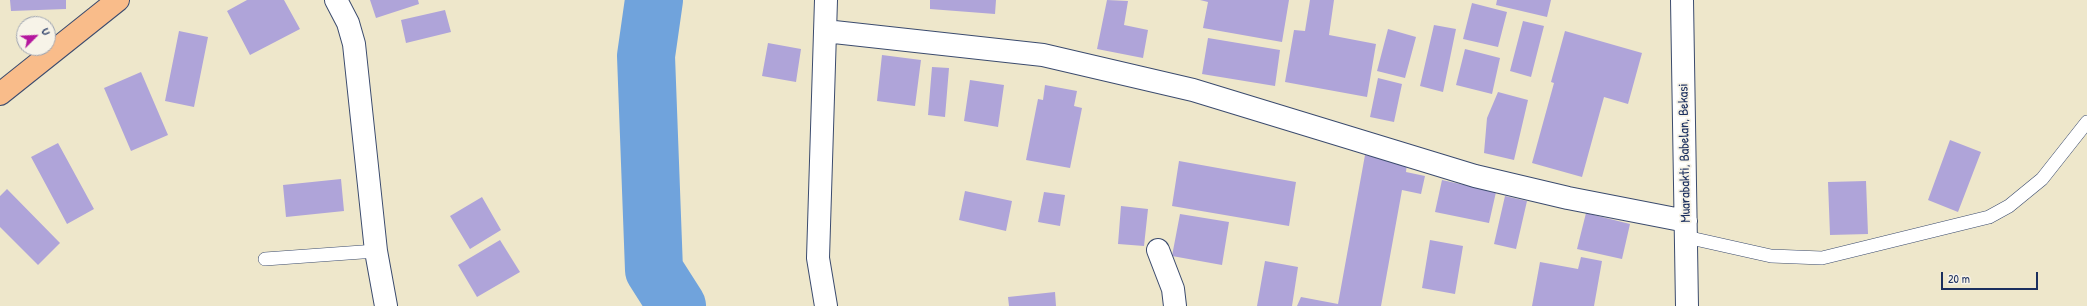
<!DOCTYPE html>
<style>
body{margin:0}
#map{position:relative;width:2087px;height:306px;overflow:hidden;background:#eee7cb;font-family:"Patrick Hand",sans-serif}
canvas{display:block}
.north{position:absolute;left:16px;top:16px;width:40px;height:40px;box-sizing:border-box;background:#f7f3e8;border:1px solid #9fa5b1;border-radius:50%;rotate:66deg;font-size:11px;font-weight:700;line-height:16px;text-align:center;color:#1b2f5e}
.north::after{content:'';display:block;margin:auto;width:14px;height:18px;background:#b5179e;clip-path:polygon(50% 0,100% 100%,50% 72%,0 100%)}
.scale{position:absolute;left:1941px;top:272px;width:97px;height:18px;box-sizing:border-box;border:2px solid #1b2f5e;border-top:0;padding-left:5px;font-size:12px;line-height:14px;white-space:nowrap;color:#1b2f5e;-webkit-text-stroke:3px #f7f3e8;paint-order:stroke}
</style>
<div id="map">
<canvas width="2087" height="306"></canvas>
<div class="north">U</div>
<div class="scale">20 m</div>
</div>
<script>
const ctx = document.querySelector('canvas').getContext('2d');
ctx.lineJoin = 'round';
function shape(rows) {
  const path = new Path2D();
  for (const r of rows) {
    path.moveTo(r[0], r[1]);
    for (let i = 2; i < r.length; i += 2) path.lineTo(r[i], r[i + 1]);
  }
  return path;
}
function stroke(path, color, width, dash) {
  ctx.strokeStyle = color;
  ctx.lineWidth = width;
  ctx.lineCap = dash ? 'butt' : 'round';
  ctx.setLineDash(dash || []);
  ctx.stroke(path);
}
function fillPath(path, color) {
  ctx.fillStyle = color;
  ctx.fill(path, 'evenodd');
}
function write(font, color, halo, rows, align = 'center') {
  ctx.font = font + ' "Patrick Hand",sans-serif';
  ctx.lineWidth = 3.5;
  ctx.setLineDash([]);
  ctx.textBaseline = 'middle';
  ctx.strokeStyle = halo;
  ctx.fillStyle = color;
  for (const [text, x, y, turn = 0] of rows) {
    ctx.save();
    ctx.translate(x, y);
    ctx.rotate((+turn || 0) * Math.PI / 180);
    ctx.textAlign = isNaN(turn) ? turn : align;
    if (halo) ctx.strokeText(text, 0, 0);
    ctx.fillText(text, 0, 0);
    ctx.restore();
  }
}
stroke(shape([
 [654,0,646,56,654,270,677,306]
]), '#70a3dc', 58);
fillPath(shape([
 [10,0,66,0,66,9,11,11],
 [247,0,284,0,300,29,250,55,227,11],
 [370,0,418,0,419,4,376,18],
 [930,0,996,0,995,14,930,9],
 [1107,0,1128,1,1124,25,1148,30,1143,58,1097,49],
 [1200,0,1289,0,1282,42,1203,28,1208,2],
 [1310,0,1334,0,1329,35,1376,44,1367,97,1285,82,1294,30,1305,31],
 [1497,0,1551,0,1547,17,1496,5],
 [1472,3,1507,12,1498,47,1463,39],
 [445,10,451,32,406,43,401,20],
 [1523,21,1544,26,1531,77,1510,71],
 [1434,25,1456,29,1443,92,1420,86],
 [1388,29,1416,37,1405,78,1377,71],
 [179,31,208,37,194,107,165,101],
 [1565,31,1642,53,1628,104,1604,97,1582,177,1532,163,1554,83,1551,82],
 [1208,38,1280,50,1275,86,1202,74],
 [768,43,801,49,796,82,762,76],
 [1465,49,1500,58,1492,94,1456,85],
 [882,55,921,60,915,106,877,101],
 [932,67,949,68,945,117,928,115],
 [141,72,168,135,131,151,104,88],
 [1378,78,1402,84,1394,122,1370,117],
 [970,80,1004,85,998,127,964,121],
 [1045,85,1077,91,1074,106,1082,108,1070,168,1026,160,1038,99,1043,100],
 [1498,92,1528,100,1514,160,1484,153,1487,118],
 [1950,140,1981,152,1958,212,1928,200],
 [58,143,94,209,67,224,31,157],
 [1365,155,1407,163,1406,172,1425,176,1421,194,1402,190,1381,306,1297,306,1301,297,1338,304],
 [1179,161,1296,182,1289,226,1172,206],
 [341,179,344,211,286,217,283,185],
 [1442,180,1496,192,1489,223,1435,212],
 [1866,181,1868,234,1830,235,1828,182],
 [7,189,60,243,38,265,0,227,0,196],
 [965,191,1012,201,1006,231,959,220],
 [1044,192,1065,195,1060,226,1038,222],
 [1505,196,1527,201,1516,249,1494,244],
 [482,197,501,230,470,249,450,216],
 [1121,206,1148,209,1144,246,1118,244],
 [1586,213,1630,224,1622,259,1577,249],
 [1180,214,1229,222,1222,265,1172,256],
 [500,240,520,272,477,297,458,265],
 [1430,240,1463,246,1455,294,1422,288],
 [1581,257,1602,261,1594,306,1532,306,1540,262,1578,269],
 [1265,261,1298,267,1292,306,1257,306],
 [1055,292,1056,306,1009,306,1008,297]
]), '#afa4d9');
const lane = shape([
 [1686,237,1771,256,1822,258,1989,217,2009,206,2042,179,2087,122],
 [265,259,376,251]
]);
const street = shape([
 [336,0,348,23,354,44,376,251,386,306],
 [826,0,818,258,826,306],
 [1682,0,1687,306],
 [825,31,1043,55,1193,90,1475,176,1568,198,1686,221],
 [1158,250,1173,289,1175,306]
]);
const primary = shape([
 [0,94,118,0]
]);
stroke(lane, '#3b4b6e', 14);
stroke(street, '#3b4b6e', 24);
stroke(primary, '#3b4b6e', 24);
stroke(lane, '#fff', 13);
stroke(street, '#fff', 22);
stroke(primary, '#f9bc8a', 22);
write('14px', '#1b2f5e', '#f7f3e8', [
 ["Muarabakti, Babelan, Bekasi",1685,153,-91]
]);
</script>
